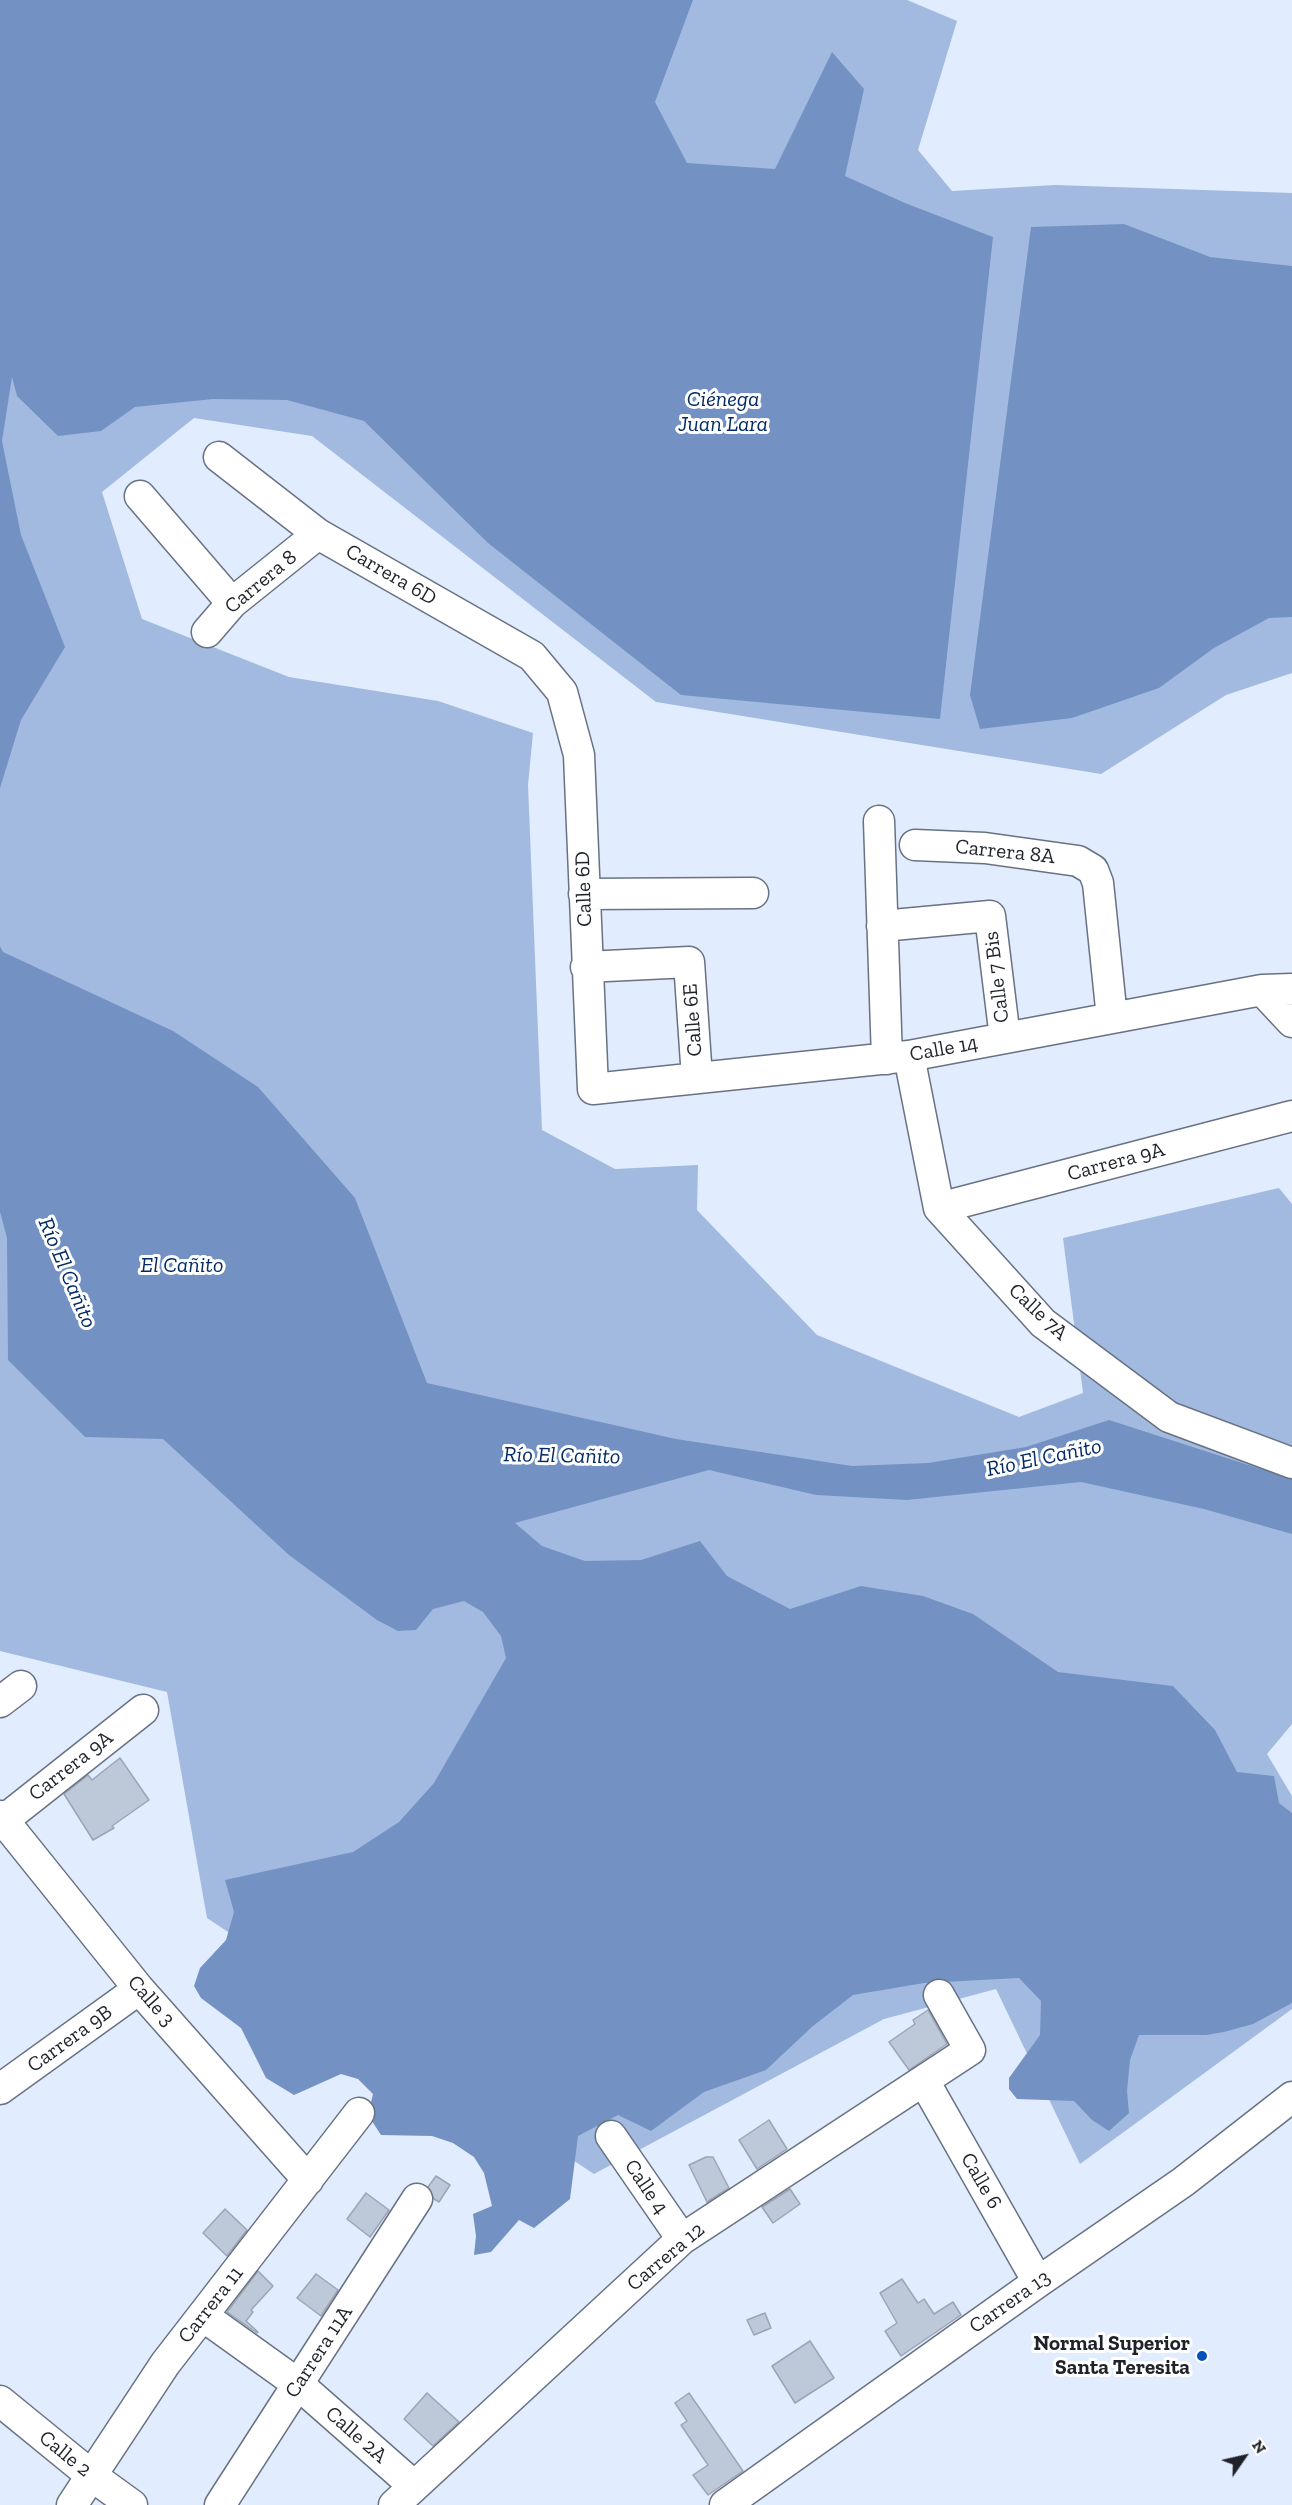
<!DOCTYPE html>
<meta charset="utf-8">
<style>
body{margin:0}
#map{position:relative;width:1292px;height:2505px;overflow:hidden;background:#e1ecfe;font-family:"Zilla Slab",serif}
canvas{display:block}
.north{position:absolute;left:1214px;top:2427px;width:60px;height:60px;-webkit-text-stroke:4px #fff;paint-order:stroke;rotate:56deg;font-size:16px;font-weight:700;line-height:24px;text-align:center;color:#1f2329}
.north::after{content:'';display:block;margin:auto;width:21px;height:27px;background:#1f2329;clip-path:polygon(50% 0,100% 100%,50% 72%,0 100%)}
</style>
<div id="map">
<canvas width="1292" height="2505"></canvas>
<div class="north">N</div>
</div>
<script>
const ctx = document.querySelector('canvas').getContext('2d');
ctx.lineJoin = 'round';
function fillPath(path, color) {
  ctx.fillStyle = color;
  ctx.fill(path, 'evenodd');
}
function shape(rows) {
  const path = new Path2D();
  for (const r of rows) {
    path.moveTo(r[0], r[1]);
    for (let i = 2; i < r.length; i += 2) path.lineTo(r[i], r[i + 1]);
  }
  return path;
}
function stroke(path, color, width, dash) {
  ctx.strokeStyle = color;
  ctx.lineWidth = width;
  ctx.lineCap = dash ? 'butt' : 'round';
  ctx.setLineDash(dash || []);
  ctx.stroke(path);
}
function write(font, color, halo, rows, align = 'center') {
  ctx.font = font + ' "Zilla Slab",serif';
  ctx.lineWidth = 6;
  ctx.setLineDash([]);
  ctx.textBaseline = 'middle';
  ctx.strokeStyle = halo;
  ctx.fillStyle = color;
  for (const [text, x, y, turn = 0] of rows) {
    ctx.save();
    ctx.translate(x, y);
    ctx.rotate((+turn || 0) * Math.PI / 180);
    ctx.textAlign = isNaN(turn) ? turn : align;
    if (halo) ctx.strokeText(text, 0, 0);
    ctx.fillText(text, 0, 0);
    ctx.restore();
  }
}
fillPath(shape([
 [0,0,907,0,957,21,918,150,952,191,1055,185,1292,193,1292,673,1226,695,1101,774,656,702,312,436,194,418,102,492,142,619,289,677,438,701,533,733,528,785,542,1130,615,1169,698,1165,697,1210,817,1335,1019,1417,1083,1393,1063,1238,1279,1188,1292,1204,1292,1724,1267,1754,1292,1796,1292,2009,1080,2164,996,1989,884,2019,594,2174,207,1918,167,1692,0,1651]
]), '#a2badf');
fillPath(shape([
 [0,0,693,0,655,102,687,163,775,169,832,52,864,89,845,176,905,203,993,237,940,719,681,695,488,543,364,421,287,400,213,399,135,407,101,431,58,436,17,396,12,377,2,441,21,535,65,647,21,720,0,788],
 [1124,224,1210,257,1292,266,1292,617,1269,618,1214,648,1159,688,1072,718,980,729,970,695,1031,227],
 [0,946,3,952,173,1031,258,1087,355,1198,427,1383,676,1439,852,1466,928,1463,1026,1447,1109,1420,1292,1479,1292,1534,1204,1509,1081,1482,907,1500,816,1495,709,1470,515,1523,542,1546,585,1561,641,1560,700,1541,727,1576,790,1609,861,1586,923,1596,973,1614,1058,1672,1173,1686,1215,1730,1237,1772,1274,1776,1279,1803,1292,1813,1292,2003,1253,2024,1224,2032,1206,2035,1139,2035,1130,2060,1127,2091,1129,2113,1109,2131,1092,2120,1074,2101,1017,2099,1009,2089,1009,2078,1040,2035,1041,2001,1019,1978,924,1983,853,1995,813,2026,766,2070,704,2092,651,2131,618,2115,578,2136,570,2199,534,2228,519,2220,491,2252,474,2255,476,2236,473,2214,492,2206,484,2173,474,2157,453,2143,432,2136,381,2135,368,2115,373,2094,358,2079,341,2074,294,2095,266,2078,241,2028,201,1998,194,1986,200,1968,226,1940,234,1912,225,1880,353,1852,399,1822,434,1783,506,1658,501,1636,483,1612,464,1601,433,1609,416,1630,398,1631,377,1620,289,1555,163,1439,85,1437,8,1360,7,1238,0,1212]
]), '#7392c3');
const building = shape([
 [120,1758,149,1800,112,1826,114,1828,93,1840,64,1794,88,1775,92,1780,120,1758],
 [928,2010,947,2044,909,2070,889,2042,915,2024,913,2020,928,2010],
 [769,2120,787,2149,757,2169,739,2140,769,2120],
 [706,2157,713,2157,729,2188,707,2202,689,2165,706,2157],
 [436,2176,450,2185,439,2202,434,2199,428,2187,436,2176],
 [790,2189,800,2204,773,2223,762,2207,790,2189],
 [366,2193,389,2210,370,2237,347,2219,366,2193],
 [225,2209,247,2230,227,2256,203,2233,225,2209],
 [258,2271,273,2286,251,2310,253,2312,246,2321,258,2332,257,2333,227,2312,258,2271],
 [316,2274,338,2290,321,2316,297,2298,316,2274],
 [902,2279,918,2303,924,2299,934,2314,953,2302,961,2315,901,2356,885,2331,897,2323,880,2293,902,2279],
 [765,2313,771,2328,754,2335,747,2320,765,2313],
 [810,2341,834,2378,795,2403,772,2366,810,2341],
 [427,2393,459,2422,433,2446,404,2419,427,2393],
 [689,2393,743,2471,708,2495,693,2475,708,2465,681,2425,687,2421,675,2403,689,2393]
]);
fillPath(building, '#bdc8d9');
stroke(building, '#9ba5b6', 1.5);
const minor = shape([
 [219,457,318,534,532,656,562,692,579,755,593,1089,909,1056,1262,990,1292,989],
 [140,496,232,603],
 [207,632,232,603,318,534],
 [879,821,887,1059],
 [915,845,985,848,1078,861,1093,870,1098,883,1112,1018],
 [584,894,753,893],
 [882,926,990,916,1005,1038],
 [586,967,689,962,697,1078],
 [1262,990,1292,1022],
 [909,1056,939,1208,1043,1323,1169,1417,1292,1463],
 [939,1208,1292,1116],
 [0,1702,21,1686],
 [0,1816,139,1989,308,2180],
 [0,1823,143,1710],
 [924,2081,1038,2282],
 [0,2089,139,1989],
 [611,2136,682,2239],
 [203,2316,298,2384,414,2486],
 [0,2401,92,2476,132,2505],
 [72,2505,165,2364,359,2113],
 [220,2505,417,2199],
 [394,2505,682,2239,970,2050,939,1995],
 [725,2505,1038,2282,1183,2182,1292,2097]
]);
stroke(minor, '#687282', 33);
stroke(minor, '#fff', 30);
for (const [x, y, r, color] of [
 [1202,2356,6,"#0351bb"]
]) {
  const dot = new Path2D();
  dot.arc(x, y, r, 0, 2 * Math.PI);
  ctx.fillStyle = color;
  ctx.fill(dot);
  stroke(dot, '#fff', 2);
}
write('21px', '#1f2329', '#fff', [
 ["Carrera 6D",391,575,30],
 ["Carrera 8",261,582,-40],
 ["Carrera 8A",1005,852,6],
 ["Calle 6D",584,889,-92],
 ["Calle 7 Bis",997,977,-97],
 ["Calle 6E",693,1020,-94],
 ["Calle 14",944,1049,-10],
 ["Carrera 9A",1116,1162,-15],
 ["Calle 7A",1038,1312,43],
 ["Carrera 9A",71,1766,-38],
 ["Calle 3",151,2001,49],
 ["Carrera 9B",70,2039,-36],
 ["Calle 6",981,2181,60],
 ["Calle 4",646,2187,56],
 ["Carrera 12",666,2257,-40],
 ["Carrera 13",1010,2302,-35],
 ["Carrera 11",211,2305,-52],
 ["Carrera 11A",319,2352,-57],
 ["Calle 2A",356,2435,41],
 ["Calle 2",65,2454,39]
]);
write('bold 21px', '#1f2329', '#fff', [
 ["Normal Superior",1190,2344],
 ["Santa Teresita",1190,2368]
], 'right');
write('italic 22px', '#032a64', '#fff', [
 ["Ciénega",723,400],
 ["Juan Lara",723,425],
 ["El Cañito",182,1266],
 ["Río El Cañito",67,1273,67],
 ["Río El Cañito",562,1456,1],
 ["Río El Cañito",1044,1458,-12]
]);
</script>
